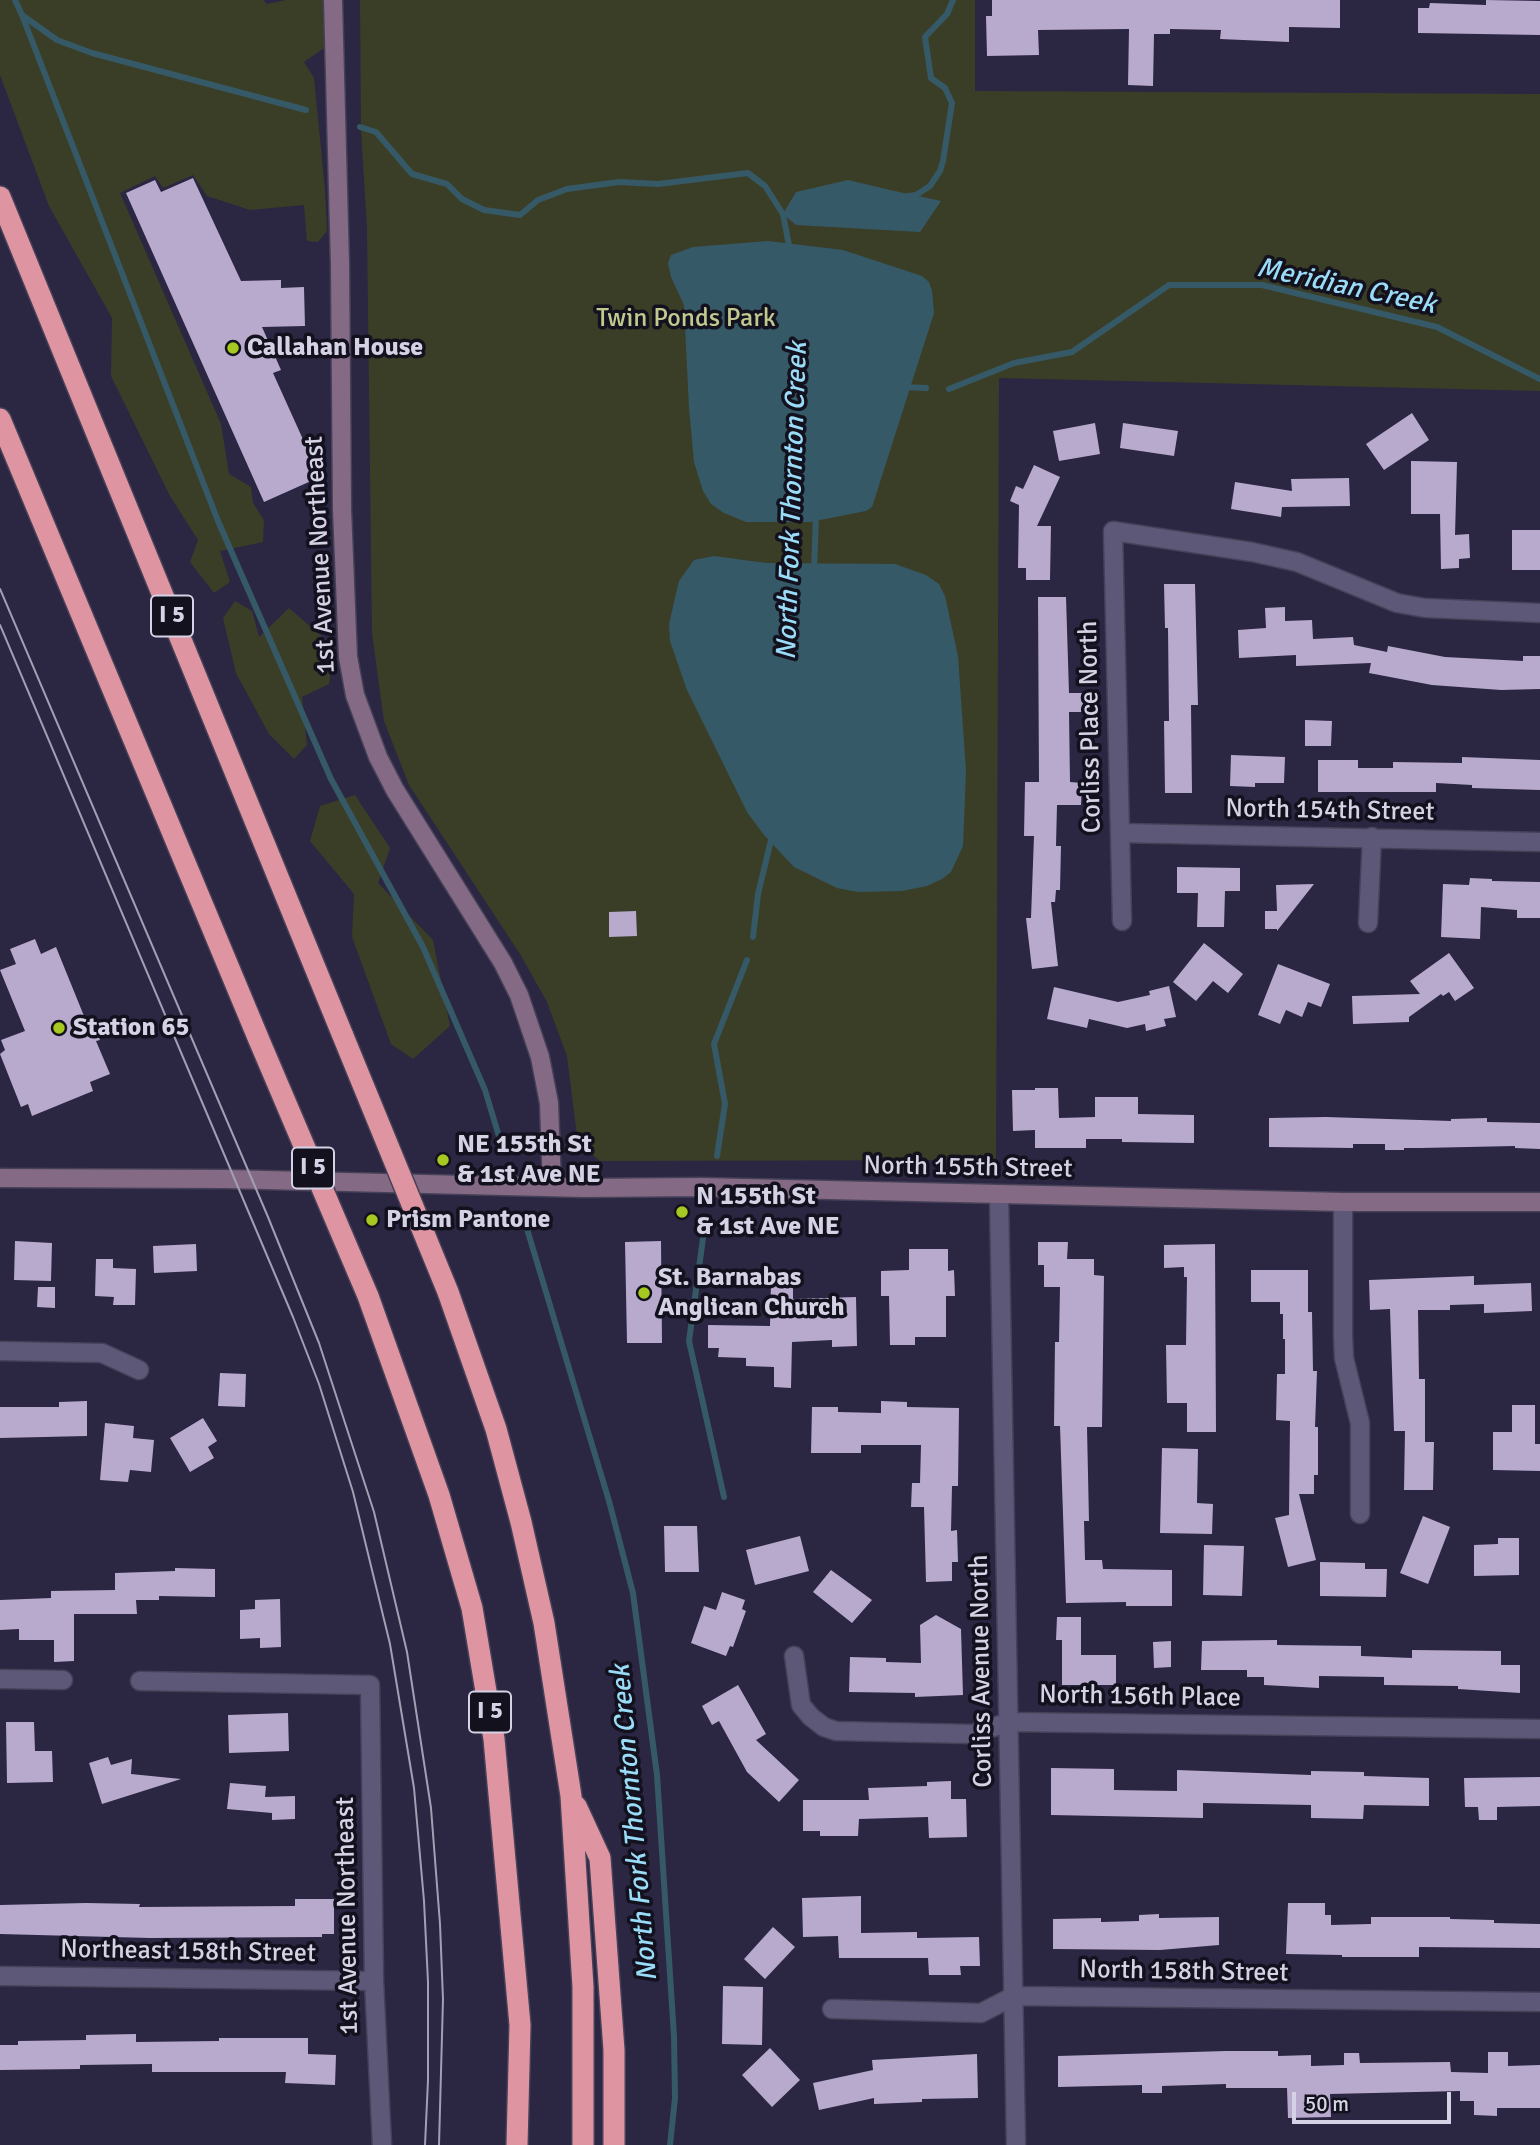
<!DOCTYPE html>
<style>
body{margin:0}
#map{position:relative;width:1540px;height:2145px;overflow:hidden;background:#2b2642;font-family:Signika,sans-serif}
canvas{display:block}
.scale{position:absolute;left:1292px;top:2092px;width:159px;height:32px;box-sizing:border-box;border:4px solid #d4d2e4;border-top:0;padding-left:9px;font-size:21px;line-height:24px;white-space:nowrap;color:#d4d2e4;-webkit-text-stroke:5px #13111e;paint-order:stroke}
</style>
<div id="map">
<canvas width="1540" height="2145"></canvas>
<div class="scale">50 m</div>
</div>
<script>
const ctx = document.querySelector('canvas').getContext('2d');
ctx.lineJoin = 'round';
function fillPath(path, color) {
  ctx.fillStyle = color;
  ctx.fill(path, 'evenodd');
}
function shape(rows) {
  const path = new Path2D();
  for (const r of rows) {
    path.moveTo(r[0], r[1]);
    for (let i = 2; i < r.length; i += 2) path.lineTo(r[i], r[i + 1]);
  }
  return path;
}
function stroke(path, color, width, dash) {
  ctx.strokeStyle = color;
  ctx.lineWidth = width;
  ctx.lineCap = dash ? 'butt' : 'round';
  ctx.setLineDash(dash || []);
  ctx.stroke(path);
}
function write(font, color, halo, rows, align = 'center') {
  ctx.font = font + ' Signika,sans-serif';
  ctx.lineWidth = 7;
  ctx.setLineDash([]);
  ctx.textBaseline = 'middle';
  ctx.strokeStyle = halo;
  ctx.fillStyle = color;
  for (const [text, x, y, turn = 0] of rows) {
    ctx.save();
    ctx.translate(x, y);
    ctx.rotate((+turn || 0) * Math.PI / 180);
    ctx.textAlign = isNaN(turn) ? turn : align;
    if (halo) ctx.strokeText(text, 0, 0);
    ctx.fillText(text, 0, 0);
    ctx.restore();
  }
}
fillPath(shape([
 [0,0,263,0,267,4,286,0,324,0,327,46,304,62,314,78,325,190,327,231,318,242,307,241,304,205,250,210,207,196,193,175,163,188,155,176,120,193,221,424,229,474,251,487,253,503,264,520,263,542,220,551,230,582,214,593,190,562,198,540,170,496,111,376,112,318,49,206,0,75],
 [360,0,975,0,975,91,1540,94,1540,391,999,378,996,1160,600,1161,578,1143,567,1056,547,1002,520,954,409,785,384,721,372,633,367,228,361,130],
 [235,601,252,611,259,637,289,608,334,647,329,684,302,697,307,745,294,759,269,734,236,673,223,618],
 [355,795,390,848,378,883,433,940,450,1026,413,1059,391,1044,352,937,354,894,310,841,320,806]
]), '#3b3e27');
fillPath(shape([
 [848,180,890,190,941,201,920,232,796,225,783,214,796,192],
 [768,241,843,250,922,276,929,282,932,291,934,313,872,507,866,511,810,522,746,522,724,513,711,504,703,491,694,462,689,408,684,305,671,277,668,263,671,255,693,247],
 [714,556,766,563,895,564,926,575,939,584,945,596,958,656,966,771,963,846,951,872,942,879,927,886,902,891,858,892,837,888,794,867,764,835,747,812,687,690,670,641,669,624,679,581,694,560]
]), '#365967');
stroke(shape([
 [15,0,22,15,57,40,92,53,306,110],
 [22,15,218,521,331,779,423,947,485,1090,501,1143],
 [360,127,376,132,412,174,447,184,462,199,484,210,520,215,538,200,567,189,619,182,658,184,748,173,765,186,783,214,790,251],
 [908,196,916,195,930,186,940,171,943,161,952,103,945,88,931,78,925,37,947,14,953,0],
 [903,387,926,388],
 [949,389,1014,363,1072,352,1169,285,1262,285,1437,327,1540,379],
 [814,571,816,515],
 [753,937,758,894,772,836],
 [717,1156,725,1104,714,1044,747,960],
 [527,1229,609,1501,633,1593,657,1775,674,2036,675,2098,670,2145],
 [704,1231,689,1341,724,1497]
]), '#365967', 6);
fillPath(shape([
 [992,0,1340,0,1340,28,1289,27,1289,42,1220,39,1221,30,1170,29,1170,34,1154,34,1153,86,1128,85,1129,29,1038,30,1039,55,987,56,986,16,992,16],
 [1486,0,1540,1,1540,35,1418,33,1418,8,1429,8,1430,3,1486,5],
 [193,178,241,281,281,280,281,288,304,287,305,326,262,327,281,370,273,373,320,477,264,502,126,193,155,180,161,192],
 [1412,413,1429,440,1384,470,1366,444],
 [1095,423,1100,454,1059,461,1053,431],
 [1123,423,1178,431,1174,456,1120,448],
 [1411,461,1457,462,1455,535,1469,534,1470,558,1459,559,1459,568,1441,569,1440,514,1411,514],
 [1034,465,1060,477,1037,526,1051,526,1050,580,1026,580,1026,568,1018,568,1019,505,1010,501,1016,486,1023,489],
 [1349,478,1350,506,1282,507,1281,517,1231,509,1235,482,1292,491,1291,479],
 [1512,530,1540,530,1540,570,1512,570],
 [1164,584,1195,584,1198,705,1191,705,1192,793,1165,793,1164,721,1169,721,1168,628,1165,628],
 [1038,597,1066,597,1069,693,1087,693,1087,712,1069,712,1070,782,1082,783,1081,805,1057,805,1056,846,1061,846,1060,890,1056,890,1055,902,1051,902,1058,966,1032,969,1026,918,1031,918,1034,836,1024,836,1025,782,1039,782],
 [1285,607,1285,621,1312,620,1313,639,1353,637,1354,645,1387,652,1388,646,1445,657,1523,661,1523,656,1540,656,1540,689,1501,690,1432,685,1369,673,1371,663,1296,666,1296,655,1239,658,1238,630,1266,628,1265,608],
 [1305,720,1332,721,1331,746,1305,746],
 [1231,755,1285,757,1284,783,1255,783,1255,787,1230,786],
 [1462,757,1540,760,1540,790,1472,788,1472,785,1436,783,1436,792,1318,792,1318,760,1358,760,1358,768,1393,768,1393,762,1462,763],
 [1177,867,1240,868,1240,891,1225,891,1224,927,1197,927,1198,893,1177,893],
 [1470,878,1492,879,1492,881,1540,882,1540,918,1517,918,1517,910,1481,907,1480,939,1441,937,1443,884,1469,885],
 [1314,884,1277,931,1277,929,1265,929,1265,911,1277,911,1276,885],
 [636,911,637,936,609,937,609,912],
 [35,939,41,954,56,947,84,1016,89,1025,93,1024,100,1040,96,1041,110,1074,90,1082,93,1091,32,1116,28,1104,21,1107,0,1054,5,1050,1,1040,25,1031,0,970,16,964,10,949],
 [1204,943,1243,974,1228,993,1213,981,1196,1001,1173,982],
 [1449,953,1474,988,1455,1001,1449,992,1443,996,1441,994,1409,1017,1409,1022,1353,1024,1352,996,1420,994,1410,981],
 [1278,964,1330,984,1321,1007,1308,1002,1302,1017,1286,1010,1280,1024,1258,1015],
 [1169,986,1176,1017,1164,1019,1166,1026,1146,1031,1145,1024,1127,1028,1089,1019,1087,1028,1047,1019,1054,987,1118,1002,1150,995,1149,991],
 [1035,1088,1058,1088,1059,1118,1095,1117,1095,1097,1138,1097,1138,1114,1194,1115,1194,1143,1122,1142,1122,1139,1086,1139,1086,1148,1035,1148,1035,1130,1013,1131,1012,1090,1035,1090],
 [1326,1117,1451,1121,1451,1119,1487,1118,1487,1122,1540,1123,1540,1149,1515,1148,1515,1146,1421,1148,1404,1148,1404,1150,1385,1150,1385,1144,1353,1144,1353,1148,1269,1147,1269,1118],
 [15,1241,52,1243,51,1281,14,1280],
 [661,1241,662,1343,627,1343,625,1242],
 [1038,1242,1068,1242,1067,1259,1094,1259,1094,1275,1104,1276,1102,1427,1087,1427,1089,1521,1084,1521,1085,1560,1102,1560,1103,1569,1172,1570,1172,1606,1126,1606,1126,1602,1066,1603,1060,1426,1054,1426,1055,1342,1059,1342,1060,1287,1044,1287,1044,1265,1038,1265],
 [196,1244,197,1271,154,1273,153,1246],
 [1215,1244,1216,1432,1187,1432,1187,1403,1167,1403,1166,1345,1186,1345,1187,1277,1184,1277,1184,1267,1164,1268,1164,1245],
 [909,1249,948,1249,948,1271,954,1270,955,1296,946,1296,946,1337,915,1337,915,1345,890,1345,889,1296,881,1296,881,1271,909,1270],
 [96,1259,113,1259,113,1268,136,1269,135,1305,113,1305,114,1297,95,1296],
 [1251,1270,1308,1270,1308,1312,1312,1312,1313,1371,1317,1371,1315,1427,1318,1427,1318,1475,1314,1475,1314,1494,1299,1494,1316,1560,1288,1567,1275,1518,1289,1515,1290,1421,1276,1420,1277,1374,1285,1374,1285,1339,1283,1339,1283,1314,1280,1314,1280,1302,1251,1302],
 [1474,1276,1474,1285,1531,1283,1532,1311,1484,1313,1484,1304,1450,1305,1450,1310,1418,1310,1419,1379,1425,1379,1425,1442,1434,1442,1433,1490,1404,1490,1405,1431,1394,1431,1390,1309,1370,1310,1369,1280],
 [771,1282,793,1283,793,1299,856,1297,857,1346,832,1347,832,1340,792,1342,791,1388,774,1387,774,1367,746,1366,746,1358,718,1357,719,1348,708,1348,708,1325,770,1326],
 [38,1287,55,1287,55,1308,37,1307],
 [220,1373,246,1374,245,1407,218,1406],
 [87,1401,87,1436,0,1438,0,1407,59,1407,59,1402],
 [881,1401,907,1402,907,1407,959,1408,958,1486,952,1486,951,1531,957,1530,958,1562,952,1562,952,1581,926,1582,924,1507,911,1507,912,1483,920,1483,921,1445,861,1445,861,1453,811,1453,812,1407,838,1407,838,1412,881,1413],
 [1512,1405,1535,1405,1535,1444,1540,1444,1540,1471,1493,1470,1493,1432,1512,1432],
 [203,1418,217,1441,208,1447,214,1458,190,1472,170,1438],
 [105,1423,134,1426,133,1438,154,1440,151,1472,130,1470,128,1482,100,1480],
 [1162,1448,1198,1449,1197,1503,1213,1504,1212,1534,1160,1533],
 [1423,1516,1450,1527,1428,1584,1400,1573],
 [664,1526,697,1526,699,1572,665,1572],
 [800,1536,809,1571,755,1585,746,1550],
 [1498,1538,1519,1538,1519,1575,1474,1576,1474,1545,1498,1544],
 [1204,1545,1244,1546,1242,1596,1203,1595],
 [1320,1562,1365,1563,1365,1569,1387,1569,1386,1597,1320,1596],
 [175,1568,215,1569,215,1597,159,1596,159,1600,136,1600,137,1614,74,1614,74,1661,54,1662,54,1640,19,1640,19,1629,0,1630,0,1600,51,1598,51,1591,115,1590,115,1573,175,1571],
 [831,1570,872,1600,852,1623,813,1592],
 [722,1592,745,1600,742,1609,746,1611,733,1647,730,1646,726,1656,691,1643,704,1606,716,1610],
 [280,1599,281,1647,260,1648,260,1638,240,1639,240,1610,255,1609,255,1600],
 [936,1615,961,1629,963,1695,915,1697,915,1693,849,1692,850,1657,886,1658,886,1662,921,1663,920,1625],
 [1057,1617,1081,1617,1081,1655,1116,1655,1116,1685,1062,1685,1062,1640,1056,1640],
 [1277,1640,1277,1645,1361,1646,1361,1656,1412,1658,1412,1650,1501,1651,1501,1665,1520,1665,1520,1693,1458,1689,1458,1686,1384,1685,1384,1677,1319,1676,1319,1688,1264,1685,1264,1677,1247,1677,1247,1670,1201,1670,1202,1641],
 [1171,1641,1171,1667,1154,1668,1153,1642],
 [738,1685,766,1734,756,1740,799,1780,779,1802,747,1772,719,1721,712,1725,702,1706],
 [288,1713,289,1751,229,1753,228,1715],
 [6,1722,34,1722,35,1751,52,1751,53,1782,7,1783],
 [108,1757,111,1765,132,1759,131,1774,181,1779,102,1804,89,1763],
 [1051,1768,1114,1769,1114,1790,1177,1791,1177,1770,1311,1775,1311,1771,1364,1772,1364,1776,1429,1778,1429,1806,1364,1805,1363,1819,1311,1818,1311,1805,1203,1803,1203,1818,1051,1815],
 [1540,1777,1540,1806,1497,1807,1497,1820,1479,1820,1478,1807,1465,1807,1464,1778],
 [951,1781,951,1799,966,1799,967,1837,929,1838,928,1817,859,1819,858,1836,820,1836,820,1831,803,1831,803,1800,869,1800,868,1788,927,1786,927,1782],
 [230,1783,266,1786,265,1797,295,1796,295,1819,272,1820,272,1813,227,1809],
 [861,1896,861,1933,917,1932,917,1938,979,1937,980,1966,960,1966,961,1975,929,1975,928,1958,839,1958,838,1936,803,1937,802,1898],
 [295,1899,334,1899,334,1934,322,1934,322,1937,150,1938,0,1934,0,1905,86,1903,140,1904,139,1907,295,1906],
 [1288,1903,1325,1903,1325,1915,1331,1915,1331,1925,1371,1924,1371,1917,1450,1917,1450,1919,1494,1920,1494,1923,1540,1924,1540,1948,1419,1947,1419,1957,1342,1957,1342,1955,1286,1954],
 [1159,1914,1159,1918,1219,1917,1219,1945,1160,1950,1053,1949,1053,1919,1101,1918,1101,1922,1139,1921,1139,1915],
 [773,1927,795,1947,765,1979,744,1959],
 [723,1986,763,1987,762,2045,722,2044],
 [136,2034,136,2042,219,2041,219,2038,308,2038,308,2054,336,2055,335,2085,285,2083,286,2072,152,2072,152,2064,80,2065,80,2069,0,2070,0,2045,18,2045,18,2041,86,2040,86,2035],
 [770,2048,800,2080,772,2107,742,2075],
 [1226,2051,1278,2051,1278,2056,1311,2055,1311,2066,1344,2065,1344,2053,1359,2053,1360,2063,1450,2062,1451,2072,1488,2073,1488,2052,1508,2052,1508,2066,1540,2065,1540,2108,1497,2108,1497,2116,1474,2115,1474,2101,1460,2101,1460,2091,1330,2094,1331,2117,1288,2118,1287,2088,1226,2088,1226,2084,1162,2086,1162,2093,1142,2093,1142,2085,1058,2087,1058,2056],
 [977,2054,978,2098,922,2099,922,2102,874,2104,874,2098,819,2110,813,2083,873,2070,872,2060]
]), '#b8aacc');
const street = shape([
 [1120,833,1540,842],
 [1122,921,1113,531,1252,552,1297,562,1397,603,1425,608,1540,613],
 [1368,923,1372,837],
 [999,1196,1016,2145],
 [1343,1202,1343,1336,1344,1358,1360,1423,1360,1514],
 [0,1351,102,1353,139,1370],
 [794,1656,801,1705,811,1717,824,1727,836,1731,973,1734,1009,1722,1540,1729],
 [0,1679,63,1680],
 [140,1681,370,1685,374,1981,382,2145],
 [0,1976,374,1981],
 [832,2009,981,2013,1014,1996,1540,2002]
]);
const secondary = shape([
 [333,0,340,264,342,509,348,657,355,695,378,757,395,790,503,963,519,995,540,1057,549,1103,552,1187],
 [0,1178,226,1179,584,1188,700,1187,1343,1202,1540,1202]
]);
const highway = shape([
 [0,197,343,1036],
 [0,419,259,1040],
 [448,1292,496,1429,521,1522,544,1623,571,1796,583,1987,583,2145],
 [368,1296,439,1495,472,1608,494,1739,520,2025,517,2145],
 [576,1806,600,1858,614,2050,614,2145]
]);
stroke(street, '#464158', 21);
stroke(secondary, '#464158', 21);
stroke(highway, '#464158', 24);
stroke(street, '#5d5878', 18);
stroke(secondary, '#846a84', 18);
stroke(highway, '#df95a1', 21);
stroke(shape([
 [0,589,268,1217,319,1343,374,1512,407,1652,431,1808,440,1924,443,1999,439,2145],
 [0,625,293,1317,319,1384,353,1492,390,1644,414,1788,424,1901,428,1982,428,2080,425,2145]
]), '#a29fb4', 2);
const highwayBridge = shape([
 [343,1036,448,1292],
 [259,1040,368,1296]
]);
stroke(highwayBridge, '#464158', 24, []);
stroke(highwayBridge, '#df95a1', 21);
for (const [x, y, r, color] of [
 [233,348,7,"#a6c820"],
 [59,1028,7,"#a6c820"],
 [443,1160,7,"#a6c820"],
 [682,1212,7,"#a6c820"],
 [372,1220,7,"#a6c820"],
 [644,1293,7,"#a6c820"]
]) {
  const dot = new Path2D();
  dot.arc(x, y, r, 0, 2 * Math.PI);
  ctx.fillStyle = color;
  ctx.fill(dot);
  stroke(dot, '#13111e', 2.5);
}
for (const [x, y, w] of [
 [172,616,42],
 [313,1168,42],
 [490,1712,42]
]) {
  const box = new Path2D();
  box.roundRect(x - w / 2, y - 20.5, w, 41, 5);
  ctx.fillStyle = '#13111e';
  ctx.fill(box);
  stroke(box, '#d4d2e4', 2);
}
write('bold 24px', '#d4d2e4', null, [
 ["I 5",172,616],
 ["I 5",313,1168],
 ["I 5",490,1712]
]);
write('26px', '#c1c990', '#13111e', [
 ["Twin Ponds Park",686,319]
]);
write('bold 26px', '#d4d2e4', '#13111e', [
 ["Callahan House",247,348],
 ["Station 65",73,1028],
 ["NE 155th St",457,1145],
 ["& 1st Ave NE",457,1175],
 ["N 155th St",696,1197],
 ["& 1st Ave NE",696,1227],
 ["Prism Pantone",386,1220],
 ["St. Barnabas",658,1278],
 ["Anglican Church",658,1308]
], 'left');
write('26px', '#d4d2e4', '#13111e', [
 ["1st Avenue Northeast",321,555,-93],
 ["Corliss Place North",1091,727,-91],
 ["North 154th Street",1330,811,1],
 ["North 155th Street",968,1168,1],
 ["Corliss Avenue North",982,1671,-91],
 ["North 156th Place",1140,1697,1],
 ["1st Avenue Northeast",348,1916,-91],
 ["Northeast 158th Street",188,1952,1],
 ["North 158th Street",1184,1972,1]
]);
write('italic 28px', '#9adcf7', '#13111e', [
 ["Meridian Creek",1346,287,12],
 ["North Fork Thornton Creek",793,501,-88],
 ["North Fork Thornton Creek",635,1823,-95]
]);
</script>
